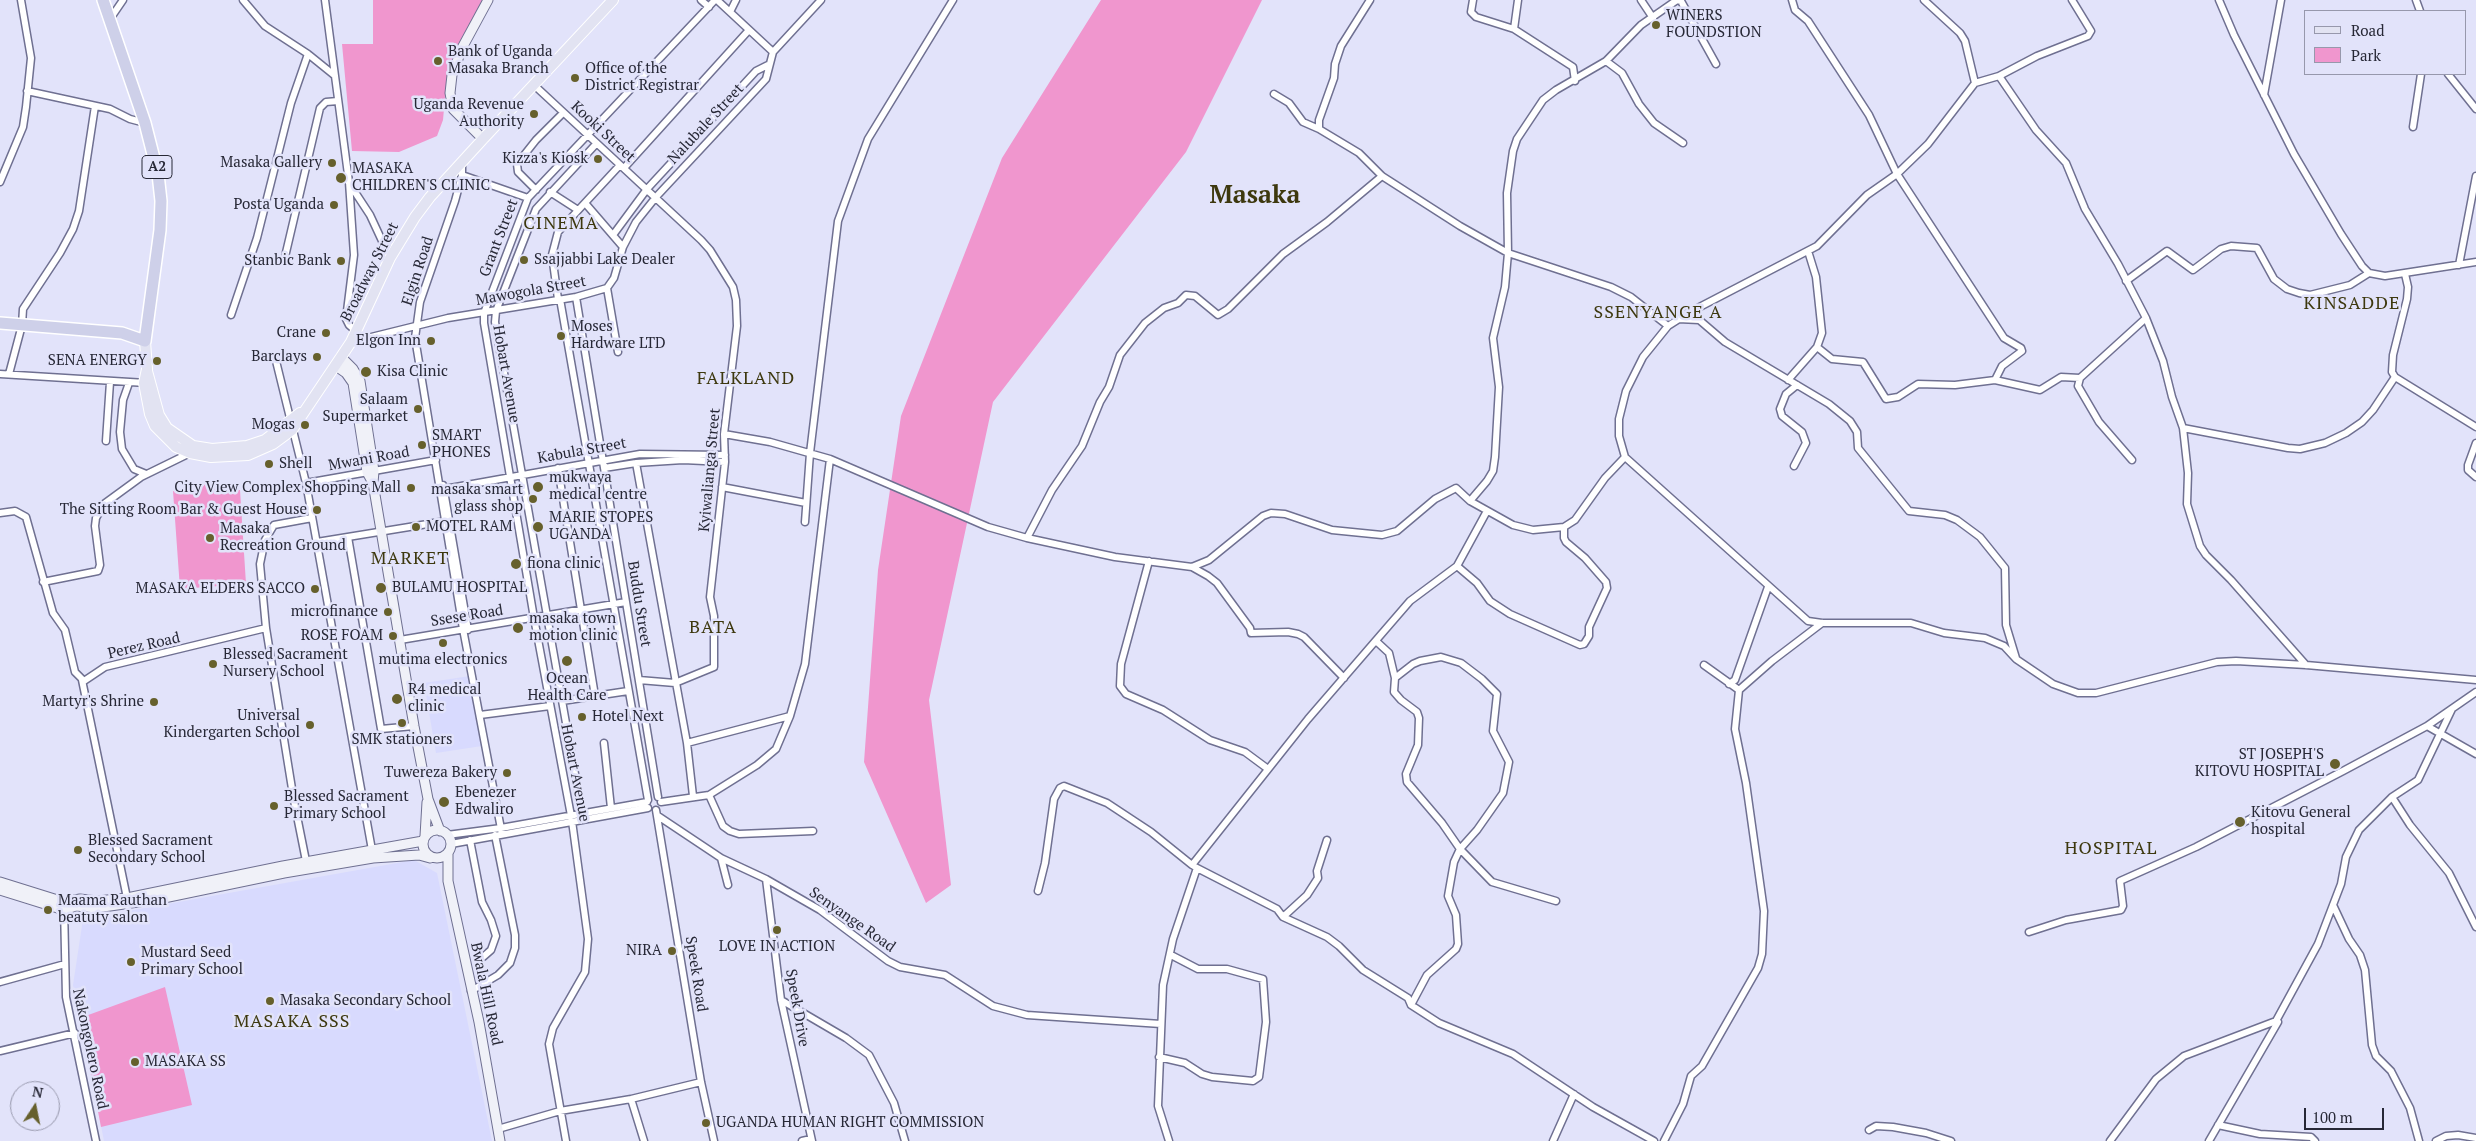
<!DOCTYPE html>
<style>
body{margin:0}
#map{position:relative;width:2476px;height:1141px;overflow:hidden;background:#e2e3fa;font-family:"PT Serif",serif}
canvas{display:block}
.legend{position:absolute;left:2304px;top:10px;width:162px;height:65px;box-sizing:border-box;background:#e2e3fa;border:1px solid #9798ac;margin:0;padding:6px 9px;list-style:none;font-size:15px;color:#272836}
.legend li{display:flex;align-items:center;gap:10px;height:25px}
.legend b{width:25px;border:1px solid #9798ac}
.north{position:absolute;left:10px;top:1081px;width:50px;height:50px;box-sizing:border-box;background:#e2e3fa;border:1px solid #9798ac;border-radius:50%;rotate:11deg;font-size:14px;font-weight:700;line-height:20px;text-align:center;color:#272836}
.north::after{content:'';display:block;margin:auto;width:18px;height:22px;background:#66602c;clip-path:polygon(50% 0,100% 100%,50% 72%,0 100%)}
.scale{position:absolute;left:2304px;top:1108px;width:80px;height:22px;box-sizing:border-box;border:2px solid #272836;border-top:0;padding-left:6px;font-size:15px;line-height:18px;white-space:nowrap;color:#272836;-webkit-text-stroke:4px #e2e3fa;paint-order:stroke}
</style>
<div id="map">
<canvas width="2476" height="1141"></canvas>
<ul class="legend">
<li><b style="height:6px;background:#e2e3f2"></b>Road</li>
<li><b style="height:14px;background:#f096ce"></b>Park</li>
</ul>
<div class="north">N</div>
<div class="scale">100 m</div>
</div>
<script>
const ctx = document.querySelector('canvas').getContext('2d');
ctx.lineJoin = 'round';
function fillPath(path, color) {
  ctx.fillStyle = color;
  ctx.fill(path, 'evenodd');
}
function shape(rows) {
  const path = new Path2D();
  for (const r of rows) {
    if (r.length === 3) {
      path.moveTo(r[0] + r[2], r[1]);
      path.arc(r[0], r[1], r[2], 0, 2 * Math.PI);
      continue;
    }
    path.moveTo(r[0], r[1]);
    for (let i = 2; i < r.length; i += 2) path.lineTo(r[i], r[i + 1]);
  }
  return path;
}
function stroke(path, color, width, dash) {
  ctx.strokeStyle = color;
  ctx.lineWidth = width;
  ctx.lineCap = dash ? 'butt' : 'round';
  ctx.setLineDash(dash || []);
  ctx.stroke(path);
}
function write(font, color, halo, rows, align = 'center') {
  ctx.font = font + ' "PT Serif",serif';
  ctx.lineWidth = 5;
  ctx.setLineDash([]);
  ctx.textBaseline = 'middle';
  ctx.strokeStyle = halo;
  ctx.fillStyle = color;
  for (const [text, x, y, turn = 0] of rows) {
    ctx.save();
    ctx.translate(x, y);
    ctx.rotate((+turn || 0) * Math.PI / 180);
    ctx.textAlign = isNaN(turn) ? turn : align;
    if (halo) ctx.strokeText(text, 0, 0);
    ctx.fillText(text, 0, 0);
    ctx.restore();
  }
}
fillPath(shape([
 [470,676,482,746,436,753,424,683],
 [414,860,437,873,492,1141,104,1141,73,985,83,919]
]), '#d8dafe');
fillPath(shape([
 [373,0,488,0,447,75,443,120,437,136,399,152,352,151,342,44,373,44],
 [1101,0,1262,0,1186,152,993,402,929,700,951,885,926,903,864,762,878,570,901,416,1002,158],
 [218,484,219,491,240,490,246,584,180,589,173,491,197,490,197,485],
 [165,987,192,1105,101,1127,80,1018]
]), '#f096ce');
const street = shape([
 [243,0,265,26,308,54,334,75],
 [325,0,349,182,354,255,346,319,349,325,356,331],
 [701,0,709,7],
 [717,0,773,52],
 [1370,0,1341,46,1335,64,1334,78,1319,120,1319,129,1359,153,1382,176,1460,226,1508,253,1611,287,1631,297,1668,326],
 [1473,0,1471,12,1476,17,1514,29,1518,0],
 [1641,0,1653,18],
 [1677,0,1681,1,1716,64],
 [1792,0,1795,10,1808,21,1869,115,1897,174,2004,338,2021,348,2022,351,2002,366,1995,380],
 [1924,0,1960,33,1965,41,1975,83,1928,144,1897,174,1867,195,1817,246,1690,312,1668,326,1643,357,1626,391,1619,419,1619,436,1625,457,1808,621,1822,623,1911,623,1944,633,1985,638,2004,646,2016,659,2053,684,2078,693,2096,693,2217,662,2236,661,2306,665,2476,680],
 [2219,0,2234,35,2294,154,2341,234,2362,266,2369,273,2385,276,2476,262],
 [2416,0,2420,11],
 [730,12,736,0],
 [110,19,123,0],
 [1514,29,1573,67,1575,81],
 [1606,61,1622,73,1639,104,1654,123,1683,143],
 [2448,74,2476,109],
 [1999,76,2036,130,2066,163,2085,209,2118,264,2146,318,2163,361,2172,397,2183,428,2188,473,2187,504,2200,546,2206,555,2231,580,2306,665],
 [1975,83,1999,76,2037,56,2088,36,2091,31,2072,0],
 [534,85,701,240,710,250,733,287,736,300,737,326,724,434,725,462,710,597,714,616,714,667,675,683,639,680],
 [27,91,110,109,130,119,145,123],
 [1274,94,1289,103,1303,122,1319,129],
 [2264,95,2281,0],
 [2413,127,2421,74],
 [462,162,462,175,455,201,420,302,415,338,463,629,502,834],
 [624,168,749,30],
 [462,175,528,198],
 [0,182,23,127,26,107,31,58,21,0],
 [349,183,370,215,390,258],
 [536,190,518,172,517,164,536,140,563,113],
 [550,192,578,210],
 [585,203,623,247],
 [613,235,647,189,756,71,768,65],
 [1808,251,1816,277,1821,324,1822,333,1817,347,1832,359,1863,362,1886,399,1898,397,1918,384,1955,385,1995,380,2040,390,2061,377,2080,378],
 [284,261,320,108,326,102,338,101],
 [2459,265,2476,176],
 [2405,274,2408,287,2407,299,2393,355,2392,372,2395,377,2476,427],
 [2126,281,2167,251,2193,270,2221,249,2231,246,2257,248,2274,279,2287,289,2299,293,2310,295,2350,285,2369,273],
 [607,288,618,352],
 [576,297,658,797],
 [558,299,552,255,558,232,620,165],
 [560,299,648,800],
 [1690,312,1725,342,1829,404,1850,421,1857,432,1858,448,1909,511,1945,515,1957,520,1980,537,2005,568,2006,625,2016,658],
 [231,315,257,238,291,103,308,54],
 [1678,319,1699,320],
 [351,342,448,318,576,297,607,288,614,278,623,247,636,222,656,197,766,79,773,52,821,0],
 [276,361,306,483,372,850],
 [0,374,146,383],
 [9,374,22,325,23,309,60,253,73,229,79,211,95,106],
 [1788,380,1817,347],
 [129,383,123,400,120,432,122,449,134,469,146,474],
 [2183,428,2288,448,2300,449,2325,443,2346,433,2362,422,2373,410,2395,377],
 [724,434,770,442,830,459,988,527,1027,538,1115,557,1192,567,1209,560,1263,516,1271,513,1285,514,1332,530,1382,535,1397,531,1435,499,1456,488,1470,501],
 [106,441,110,382],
 [2476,443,2468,465,2468,470,2476,477],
 [1625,457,1605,478,1575,520,1564,527,1533,530,1513,525,1470,501,1487,481,1493,471,1495,457,1499,387,1493,338,1505,287,1508,253,1507,193,1513,151,1517,139,1543,100,1556,90,1606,61,1641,25,1677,0],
 [2132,460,2099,422,2078,386,2080,378,2146,318],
 [636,463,687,743,693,796],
 [1794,466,1806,443,1802,432,1782,416,1780,409,1786,394,1797,385],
 [558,468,595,696],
 [604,468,636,463,683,460,725,462],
 [306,483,436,460],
 [443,485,468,630],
 [722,487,806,503],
 [439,490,640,454,725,455],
 [0,513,15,511,26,517,53,613,65,630,75,672,84,681,105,667,266,628],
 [805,522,810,453,838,221,868,139,953,0],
 [348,537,381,729,414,726],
 [1027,538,1052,490,1082,446,1100,402,1109,387,1120,355,1145,323,1164,308,1178,303,1186,295,1195,296,1218,315,1228,309,1283,254,1327,222,1382,176],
 [317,542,446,521],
 [1149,561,1121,664,1120,686,1126,694,1163,710,1210,740,1245,752,1268,769],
 [1457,566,1477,583,1490,601,1510,614,1580,645,1584,644,1589,636,1589,627,1607,588,1606,582,1585,558,1566,542,1564,538,1564,527],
 [1192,567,1208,576,1217,583,1250,628,1251,633,1288,632,1298,634,1304,637,1344,678],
 [43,582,98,571,100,565,95,526,96,518,104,504,141,477,190,453],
 [400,640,626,602],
 [1376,641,1389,653,1395,678,1394,692,1401,700,1417,712,1419,718,1418,745,1406,774,1407,782,1442,823,1460,849,1492,882,1556,901],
 [1704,665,1739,690],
 [1395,678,1413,664,1420,661,1441,657,1461,663,1482,679,1497,694,1493,731,1509,762,1503,793,1477,830,1460,849,1454,862,1448,896,1456,915,1458,944,1456,949,1427,975,1411,1005],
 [82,680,127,898],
 [1729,684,1735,680,1768,587],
 [562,701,628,691],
 [480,715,550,706],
 [2427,726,2476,754],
 [604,743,611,808],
 [687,743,790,716],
 [709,795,723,826,730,831,739,834,813,831],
 [2392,797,2410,825,2449,873,2476,927],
 [661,802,709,795,757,765,776,749,790,716,805,664,830,459],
 [656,810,701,1082,714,1141],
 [658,816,721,858,766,879,820,910,888,961,900,967,945,975,993,1006,1027,1015,1161,1024],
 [583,819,495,322,496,311,536,209,596,144],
 [447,835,501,828,647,802],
 [470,840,482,902,491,920,496,936,491,950,483,957],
 [451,844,648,808],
 [721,858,728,885],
 [307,866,294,801,266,628,260,564,265,540,274,525,312,518],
 [1197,868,1277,909,1283,917,1327,937,1339,946,1363,970,1408,998,1411,1005,1439,1023,1513,1054,1593,1107,1654,1141],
 [766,879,781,1000,812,1141],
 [1038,891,1045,863,1054,799,1060,788,1064,786,1107,803,1151,832,1192,865],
 [2333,905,2349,939,2360,955,2365,970,2372,1045,2376,1056,2391,1071,2410,1108,2419,1141],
 [64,906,66,997,96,1141],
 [1283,917,1307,895,1318,878,1317,871,1327,840],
 [2029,932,2066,920,2121,910,2123,906,2120,881,2196,847,2343,771,2427,726,2476,692],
 [0,982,65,964],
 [471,991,498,975,510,963,515,948,515,935,495,835],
 [781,1000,846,1038,869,1055,894,1103,905,1141],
 [0,1051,75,1033],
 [1159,1057,1185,1063,1202,1074,1212,1077,1253,1081,1259,1077,1266,1022,1263,979,1227,969,1198,969,1171,955],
 [631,1099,644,1141],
 [2218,1125,2260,1134,2311,1137,2315,1141],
 [498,1129,560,1111,631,1099,701,1082],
 [1869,1130,1876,1126,1893,1127,1926,1133,1951,1141],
 [566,1141,549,1044,553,1028,585,972,588,939,572,821,534,618,484,323,484,313,528,198,715,0],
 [802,1141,811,1139],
 [1169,1141,1158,1106,1163,985,1173,939,1197,868,1192,865,1308,719,1410,601,1457,566,1487,511],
 [1553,1141,1574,1094],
 [1664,1141,1683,1104,1691,1076,1702,1066,1758,968,1762,954,1764,911,1746,783,1735,729,1739,690,1772,661,1822,623],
 [2110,1141,2156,1079,2184,1056,2276,1021],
 [2209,1141,2278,1022,2276,1021,2318,944,2341,884,2346,857,2359,830,2392,797,2418,780,2452,709],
 [2436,1141,2446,1136,2458,1135,2476,1138]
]);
const secondary = shape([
 [483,139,453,109,450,93,452,75,462,48,488,0],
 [341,357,353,369,360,381,374,471,373,483,414,726,428,799,440,831],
 [336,366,346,373,353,383,367,472,373,483],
 [437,844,14],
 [425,836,427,802],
 [448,853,448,881,479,1022,500,1141],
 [0,882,64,902,80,899,97,901,127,898,283,866,423,841],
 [0,890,64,910,76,906,96,908,159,899,284,873,373,858,419,855,430,858]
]);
const primary = shape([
 [145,341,147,369,144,383,150,414,155,426,176,447,190,453,211,457,248,455,273,444,292,430,351,342,390,258,415,217,430,197,483,139,613,0],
 [147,371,159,415,167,428,193,446,212,449,247,446,265,440,300,413]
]);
const highway = shape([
 [0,323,122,333,145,341,160,230,161,201,158,174,145,123,103,0]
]);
stroke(street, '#6f7091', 9);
stroke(secondary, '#6f7091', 11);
stroke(primary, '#fff', 12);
stroke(highway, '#fff', 14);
stroke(street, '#fff', 6);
stroke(secondary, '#f0f1f8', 9);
stroke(primary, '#e2e3f2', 10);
stroke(highway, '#ced0e9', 11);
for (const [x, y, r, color] of [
 [1656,25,5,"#66602c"],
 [438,61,5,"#66602c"],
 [575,78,5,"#66602c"],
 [534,114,5,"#66602c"],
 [598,159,5,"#66602c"],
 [332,163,5,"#66602c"],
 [341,178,6,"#66602c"],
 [334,205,5,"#66602c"],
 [524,260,5,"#66602c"],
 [341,261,5,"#66602c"],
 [326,333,5,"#66602c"],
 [561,336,5,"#66602c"],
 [431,341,5,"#66602c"],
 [317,357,5,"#66602c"],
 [157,361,5,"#66602c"],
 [366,372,6,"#66602c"],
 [418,409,5,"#66602c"],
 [305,425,5,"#66602c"],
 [422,445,5,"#66602c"],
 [269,464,5,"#66602c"],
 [538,487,6,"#66602c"],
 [411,488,5,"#66602c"],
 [533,499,5,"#66602c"],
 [317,510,5,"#66602c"],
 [416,527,5,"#66602c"],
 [538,527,6,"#66602c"],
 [210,538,5,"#66602c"],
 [516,564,6,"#66602c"],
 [381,588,6,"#66602c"],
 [315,589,5,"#66602c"],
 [388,612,5,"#66602c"],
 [518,628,6,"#66602c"],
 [393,636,5,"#66602c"],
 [443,643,5,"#66602c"],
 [567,661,6,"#66602c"],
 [213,664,5,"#66602c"],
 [397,699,6,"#66602c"],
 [154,702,5,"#66602c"],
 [582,717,5,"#66602c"],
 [402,723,5,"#66602c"],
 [310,725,5,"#66602c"],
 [2335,764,6,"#66602c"],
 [507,773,5,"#66602c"],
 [444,802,6,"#66602c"],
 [274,806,5,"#66602c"],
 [2240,822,6,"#66602c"],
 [78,850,5,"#66602c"],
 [48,910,5,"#66602c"],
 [777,930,5,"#66602c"],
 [672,951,5,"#66602c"],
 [131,962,5,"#66602c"],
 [270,1001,5,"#66602c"],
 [135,1062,5,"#66602c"],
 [706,1123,5,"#66602c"]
]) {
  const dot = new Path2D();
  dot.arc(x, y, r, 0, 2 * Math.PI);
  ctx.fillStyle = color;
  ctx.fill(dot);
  stroke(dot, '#e2e3fa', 2);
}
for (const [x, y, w] of [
 [157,167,30]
]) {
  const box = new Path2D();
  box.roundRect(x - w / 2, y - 11.5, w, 23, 4);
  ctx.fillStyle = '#e2e3fa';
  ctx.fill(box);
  stroke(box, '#272836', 1);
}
write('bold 14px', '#272836', null, [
 ["A2",157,167]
]);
write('15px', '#272836', '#e2e3fa', [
 ["WINERS",1666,16],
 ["FOUNDSTION",1666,33],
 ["Bank of Uganda",448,52],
 ["Masaka Branch",448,69],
 ["Office of the",585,69],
 ["District Registrar",585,86],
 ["Uganda Revenue",524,105,"right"],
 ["Authority",524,122,"right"],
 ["Kizza's Kiosk",588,159,"right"],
 ["Masaka Gallery",322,163,"right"],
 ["MASAKA",352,169],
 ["CHILDREN'S CLINIC",352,186],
 ["Posta Uganda",324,205,"right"],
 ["Ssajjabbi Lake Dealer",534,260],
 ["Stanbic Bank",331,261,"right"],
 ["Moses",571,327],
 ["Hardware LTD",571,344],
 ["Crane",316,333,"right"],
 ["Elgon Inn",421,341,"right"],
 ["Barclays",307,357,"right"],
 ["SENA ENERGY",147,361,"right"],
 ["Kisa Clinic",377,372],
 ["Salaam",408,400,"right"],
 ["Supermarket",408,417,"right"],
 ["Mogas",295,425,"right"],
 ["SMART",432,436],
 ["PHONES",432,453],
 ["Shell",279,464],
 ["mukwaya",549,478],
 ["medical centre",549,495],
 ["City View Complex Shopping Mall",401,488,"right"],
 ["masaka smart",523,490,"right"],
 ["glass shop",523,507,"right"],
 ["The Sitting Room Bar & Guest House",307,510,"right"],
 ["MARIE STOPES",549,518],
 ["UGANDA",549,535],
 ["MOTEL RAM",426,527],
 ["Masaka",220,529],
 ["Recreation Ground",220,546],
 ["fiona clinic",527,564],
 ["BULAMU HOSPITAL",392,588],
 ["MASAKA ELDERS SACCO",305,589,"right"],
 ["microfinance",378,612,"right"],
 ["masaka town",529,619],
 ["motion clinic",529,636],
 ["ROSE FOAM",383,636,"right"],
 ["Blessed Sacrament",223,655],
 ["Nursery School",223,672],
 ["mutima electronics",443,660,"center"],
 ["Ocean",567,679,"center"],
 ["Health Care",567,696,"center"],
 ["R4 medical",408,690],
 ["clinic",408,707],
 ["Martyr's Shrine",144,702,"right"],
 ["Universal",300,716,"right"],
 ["Kindergarten School",300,733,"right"],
 ["Hotel Next",592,717],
 ["SMK stationers",402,740,"center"],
 ["ST JOSEPH'S",2324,755,"right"],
 ["KITOVU HOSPITAL",2324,772,"right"],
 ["Tuwereza Bakery",497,773,"right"],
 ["Ebenezer",455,793],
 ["Edwaliro",455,810],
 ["Blessed Sacrament",284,797],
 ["Primary School",284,814],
 ["Kitovu General",2251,813],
 ["hospital",2251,830],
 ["Blessed Sacrament",88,841],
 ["Secondary School",88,858],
 ["Maama Rauthan",58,901],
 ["beatuty salon",58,918],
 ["LOVE IN ACTION",777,947,"center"],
 ["NIRA",662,951,"right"],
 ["Mustard Seed",141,953],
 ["Primary School",141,970],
 ["Masaka Secondary School",280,1001],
 ["MASAKA SS",145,1062],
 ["UGANDA HUMAN RIGHT COMMISSION",716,1123]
], 'left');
write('15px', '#272836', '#e2e3fa', [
 ["Nalubale Street",706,124,-47],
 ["Kooki Street",603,132,43],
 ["Grant Street",499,238,-69],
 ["Elgin Road",418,271,-72],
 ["Broadway Street",370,272,-63],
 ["Mawogola Street",531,291,-10],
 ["Hobart Avenue",506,374,80],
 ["Kabula Street",582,451,-10],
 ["Mwani Road",369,459,-10],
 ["Kyiwalianga Street",710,470,-85],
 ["Buddu Street",639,604,81],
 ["Ssese Road",467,616,-9],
 ["Perez Road",144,646,-13],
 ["Hobart Avenue",575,773,79],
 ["Senyange Road",852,920,35],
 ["Speek Road",696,974,81],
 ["Bwala Hill Road",486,994,78],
 ["Speek Drive",797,1008,80],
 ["Nakongolero Road",90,1049,78]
]);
ctx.letterSpacing = '1px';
write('18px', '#3d380e', '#e2e3fa', [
 ["CINEMA",561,224],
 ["KINSADDE",2352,304],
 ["SSENYANGE A",1658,313],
 ["FALKLAND",746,379],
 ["MARKET",410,559],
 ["BATA",713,628],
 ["HOSPITAL",2111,849],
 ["MASAKA SSS",292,1022]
]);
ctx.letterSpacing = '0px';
write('bold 25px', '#3d380e', '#e2e3fa', [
 ["Masaka",1255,196]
]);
</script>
